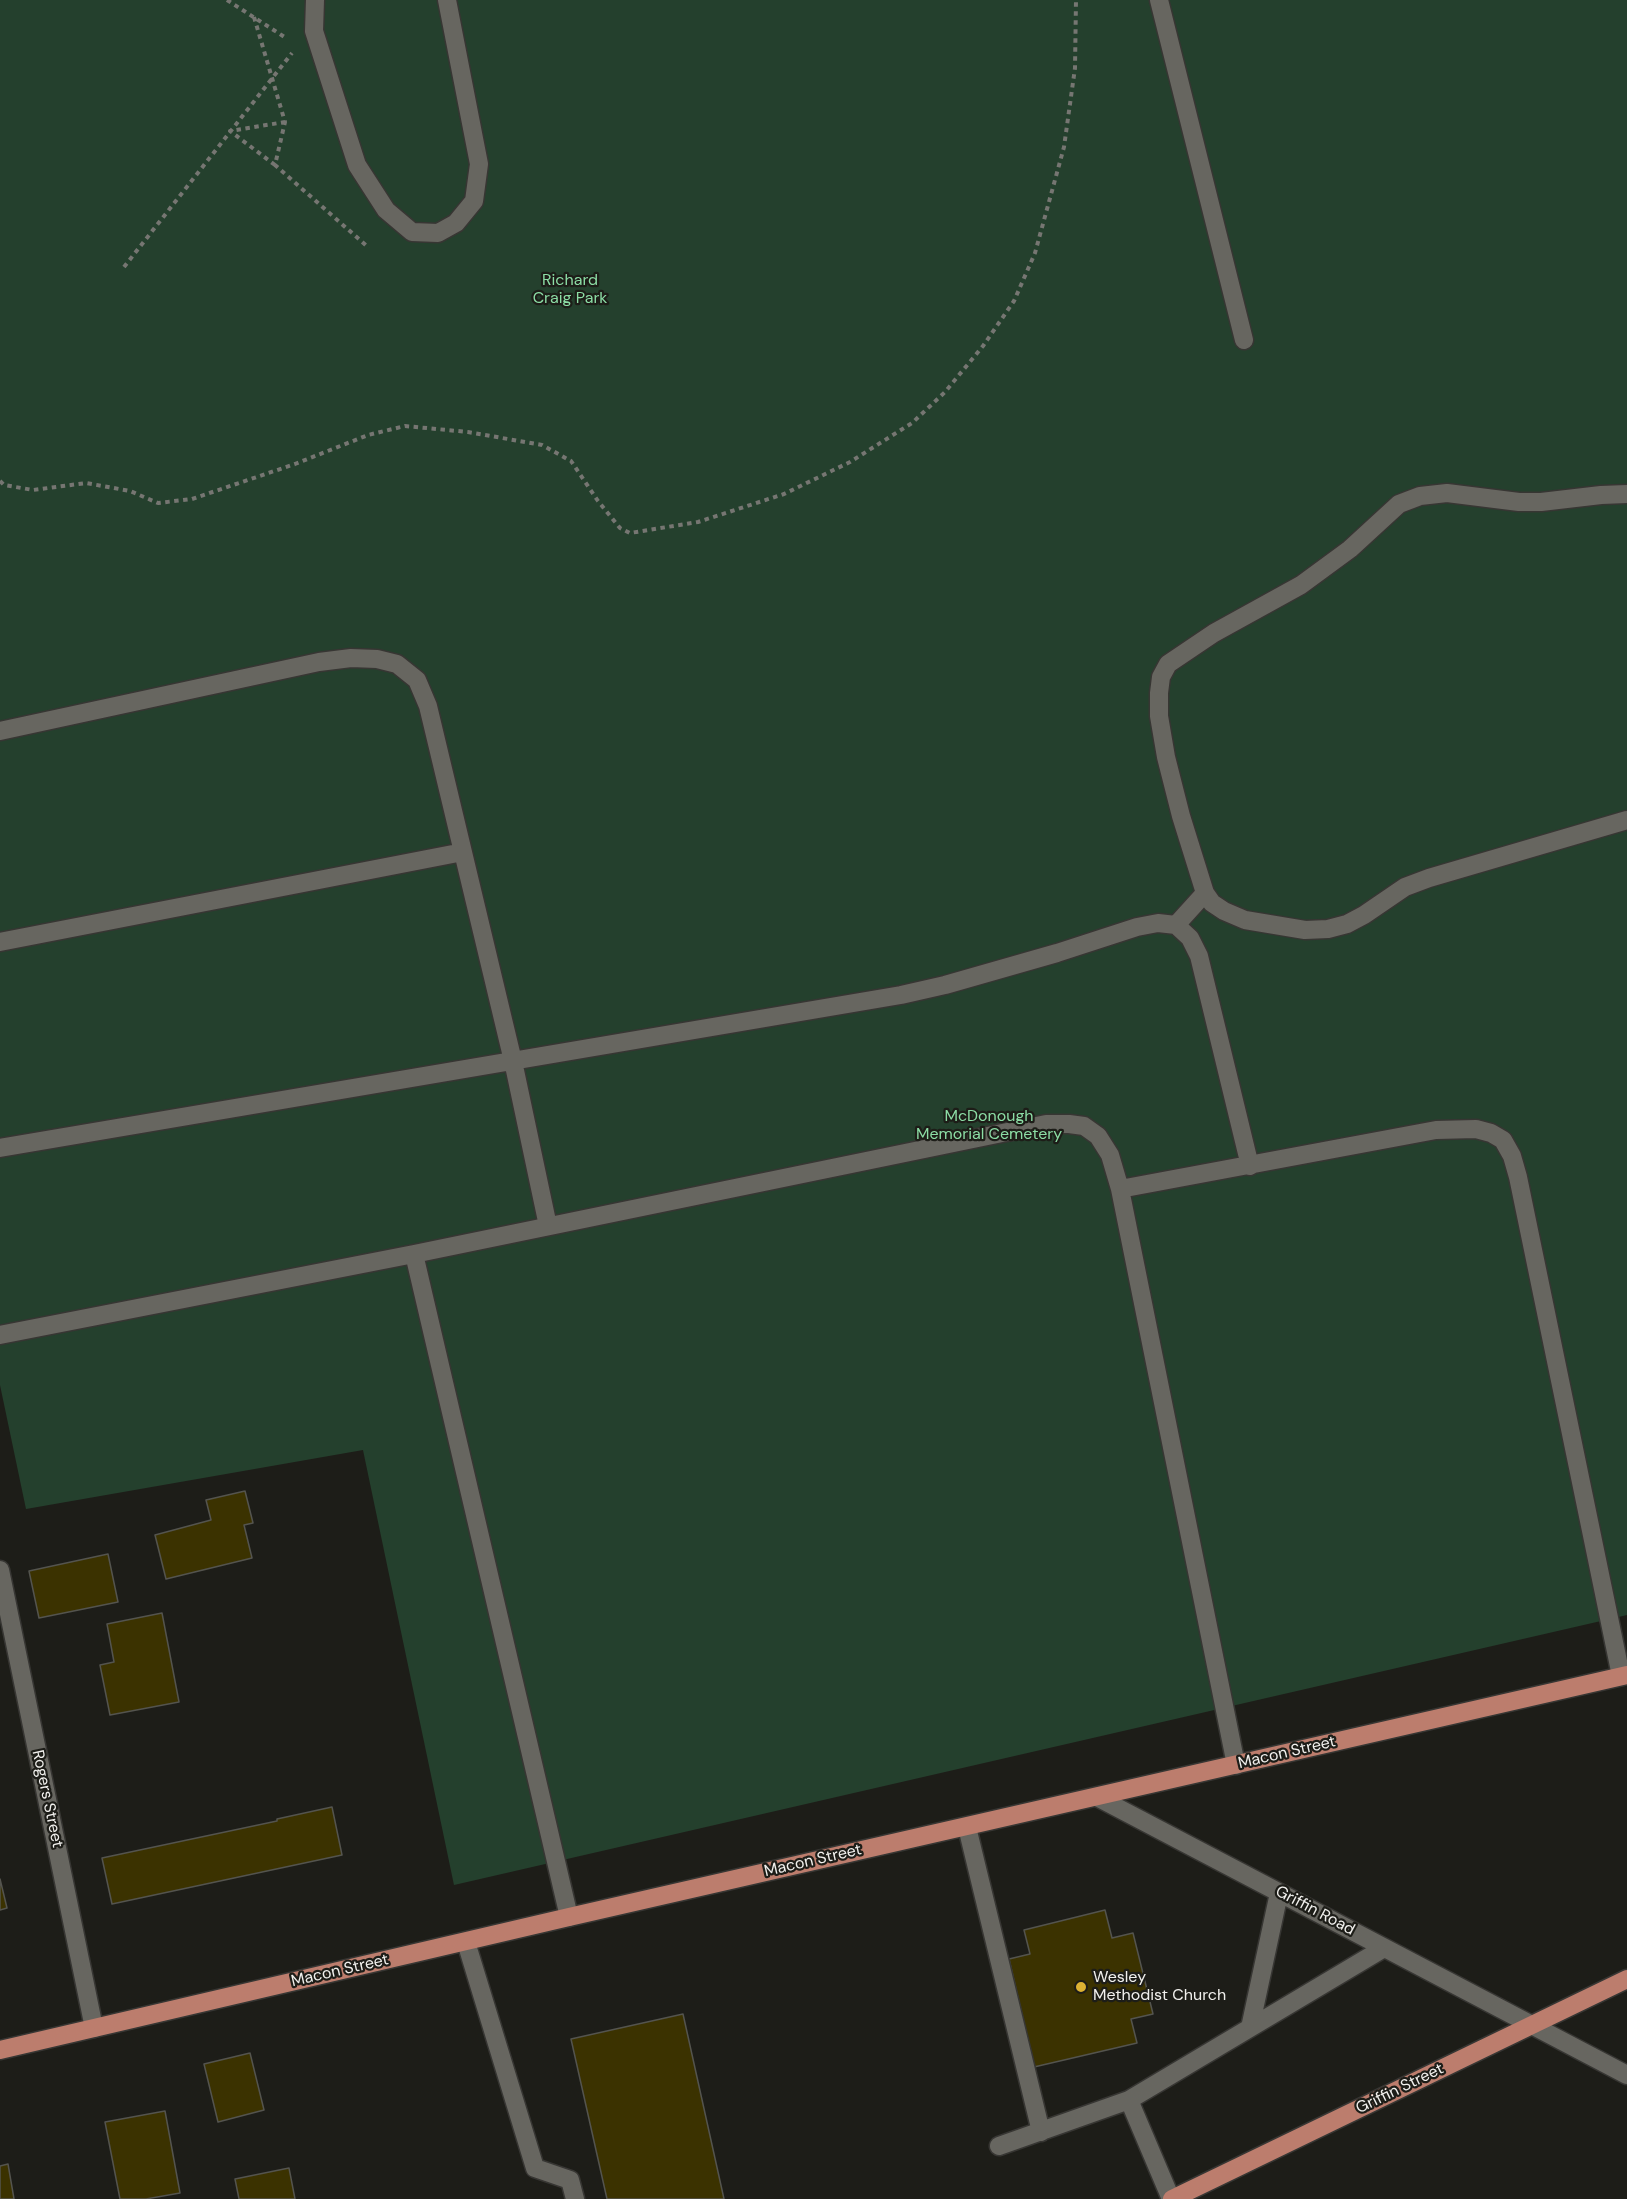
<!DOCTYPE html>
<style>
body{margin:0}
canvas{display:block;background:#1d1d18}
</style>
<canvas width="1627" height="2199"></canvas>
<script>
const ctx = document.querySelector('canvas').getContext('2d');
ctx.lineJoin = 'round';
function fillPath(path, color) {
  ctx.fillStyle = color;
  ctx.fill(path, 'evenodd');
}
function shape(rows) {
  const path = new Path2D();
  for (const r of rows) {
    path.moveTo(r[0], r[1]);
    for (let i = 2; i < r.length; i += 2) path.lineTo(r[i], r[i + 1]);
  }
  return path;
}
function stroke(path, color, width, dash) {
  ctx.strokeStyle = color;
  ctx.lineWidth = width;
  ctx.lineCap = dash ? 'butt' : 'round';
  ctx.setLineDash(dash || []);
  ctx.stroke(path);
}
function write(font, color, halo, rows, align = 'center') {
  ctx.font = font + ' "DM Sans",sans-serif';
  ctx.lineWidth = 4.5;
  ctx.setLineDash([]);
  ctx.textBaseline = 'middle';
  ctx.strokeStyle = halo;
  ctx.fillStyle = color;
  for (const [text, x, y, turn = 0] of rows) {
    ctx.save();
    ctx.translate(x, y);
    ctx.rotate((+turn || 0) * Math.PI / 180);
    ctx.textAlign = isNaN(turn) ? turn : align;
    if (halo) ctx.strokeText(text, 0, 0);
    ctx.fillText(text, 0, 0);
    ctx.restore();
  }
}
fillPath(shape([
 [0,0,1627,0,1627,1615,454,1885,363,1450,26,1509,0,1385]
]), '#24402d');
const building = shape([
 [245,1491,253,1523,244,1525,252,1558,166,1579,155,1535,211,1520,206,1500,245,1491],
 [108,1554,118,1602,39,1618,29,1571,108,1554],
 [162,1613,179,1702,110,1715,100,1665,114,1662,107,1624,162,1613],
 [332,1807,342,1855,112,1904,102,1858,277,1821,277,1819,332,1807],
 [0,1879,7,1908,0,1910,0,1879],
 [1105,1910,1112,1938,1133,1933,1153,2014,1131,2019,1137,2043,1034,2067,1009,1959,1030,1954,1024,1930,1105,1910],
 [683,2014,724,2199,607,2199,571,2039,683,2014],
 [250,2053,264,2110,218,2122,204,2064,250,2053],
 [165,2111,180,2193,146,2199,120,2199,105,2122,165,2111],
 [8,2164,14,2199,0,2199,0,2166,8,2164],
 [289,2168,295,2199,239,2199,235,2179,289,2168]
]);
fillPath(building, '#3b3200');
stroke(building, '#54544e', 1.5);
const minor = shape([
 [315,0,314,31,357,165,386,210,412,232,438,233,456,223,474,201,479,164,447,0],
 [1159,0,1244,340],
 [1627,494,1601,495,1541,502,1519,502,1447,493,1420,496,1399,504,1350,549,1301,585,1214,633,1168,664,1161,677,1159,693,1159,716,1166,757,1181,816,1205,893,1212,903,1224,911,1245,920,1305,930,1328,929,1347,924,1364,915,1405,887,1429,878,1627,820],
 [0,731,319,662,351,658,377,659,397,664,417,680,428,706,513,1061,548,1226],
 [1176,925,1205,893],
 [0,942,463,852],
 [0,1148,901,995,945,985,1057,953,1137,927,1158,923,1176,925,1190,938,1199,956,1250,1166],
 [1120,1189,1436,1130,1476,1129,1491,1133,1503,1140,1512,1156,1518,1177,1621,1676],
 [414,1254,569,1917],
 [0,1335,414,1254,1046,1124,1069,1124,1084,1126,1098,1136,1110,1155,1120,1189,1236,1765],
 [0,1570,94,2028],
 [1097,1797,1627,2075],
 [967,1827,1041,2132],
 [466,1942,535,2168,570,2180,575,2199],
 [1250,2028,1279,1893],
 [1129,2100,1384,1948],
 [999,2146,1129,2100,1171,2199]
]);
const major = shape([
 [0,2050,569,1917,1627,1675],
 [1172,2199,1627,1979]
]);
stroke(minor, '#373633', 21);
stroke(major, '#373633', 21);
stroke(shape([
 [227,0,286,38],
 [254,17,285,122,275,165,369,248],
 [275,165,230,131,285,122],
 [124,267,292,53],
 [0,481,4,485,33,490,86,483,130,491,158,503,192,499,295,464,368,435,405,426,468,432,542,445,571,461,598,501,620,528,630,533,698,522,784,494,850,462,912,423,945,392,983,346,1014,301,1035,253,1064,147,1075,68,1076,0]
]), '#767672', 4, [4.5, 4.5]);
stroke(minor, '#676660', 18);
stroke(major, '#bc7d6d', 18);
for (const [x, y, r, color] of [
 [1081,1987,6,"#dcb233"]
]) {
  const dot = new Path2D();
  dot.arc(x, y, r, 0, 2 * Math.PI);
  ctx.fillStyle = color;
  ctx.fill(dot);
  stroke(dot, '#1d1d18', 2);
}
write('16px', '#8cdda5', '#1d1d18', [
 ["Richard",570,281],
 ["Craig Park",570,299],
 ["McDonough",989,1117],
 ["Memorial Cemetery",989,1135]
]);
write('16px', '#f1f0ed', '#1d1d18', [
 ["Macon Street",1287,1753,-13],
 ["Rogers Street",47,1799,78],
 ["Macon Street",813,1861,-13],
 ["Griffin Road",1315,1911,28],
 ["Macon Street",340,1971,-13],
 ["Griffin Street",1400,2089,-26]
]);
write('16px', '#f1f0ed', '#1d1d18', [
 ["Wesley",1093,1978],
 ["Methodist Church",1093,1996]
], 'left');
</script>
